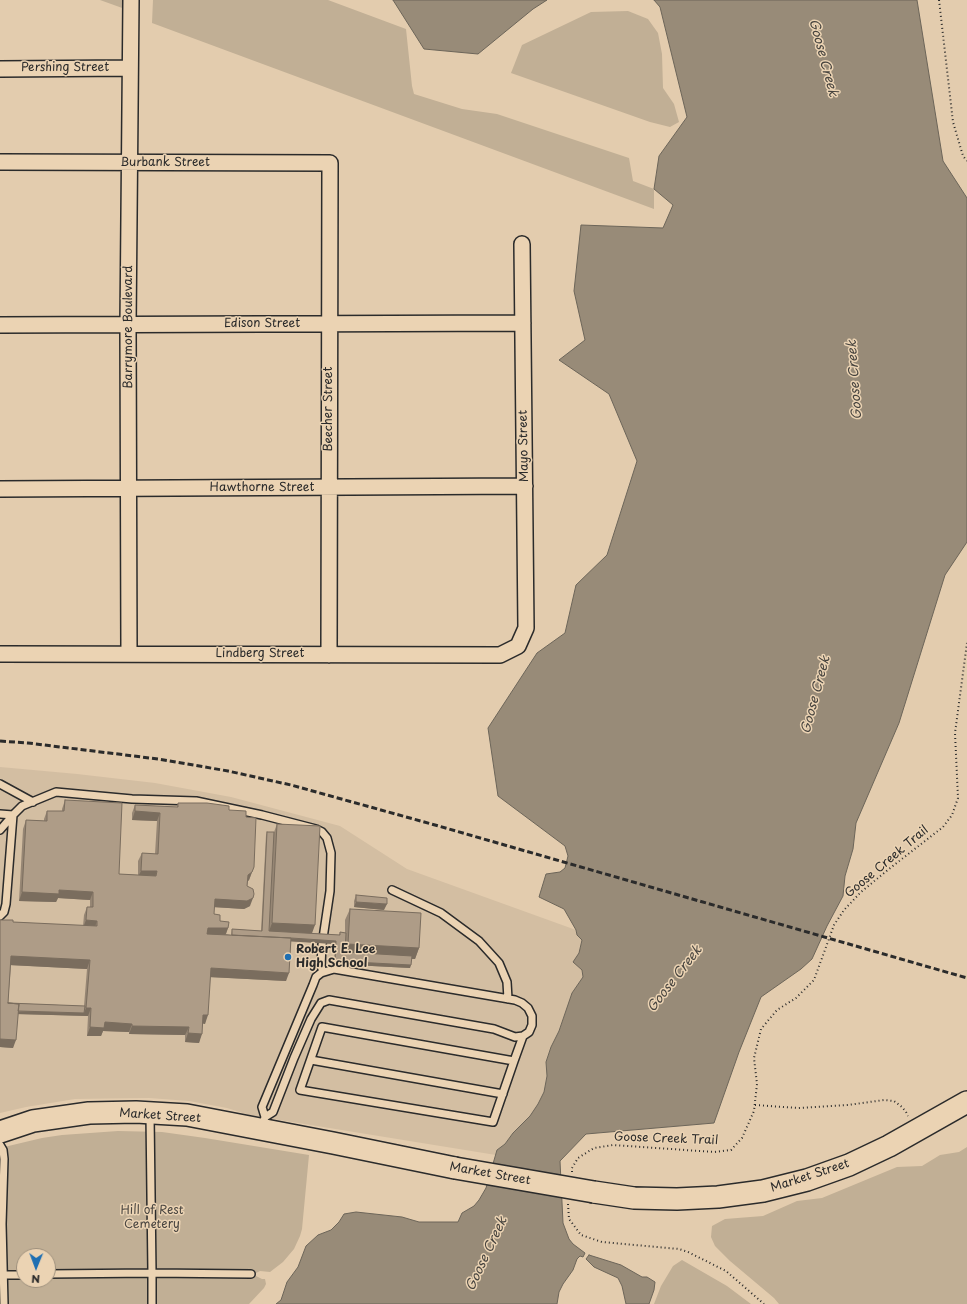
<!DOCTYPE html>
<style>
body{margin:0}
#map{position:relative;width:967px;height:1304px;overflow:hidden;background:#e3ccae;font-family:"Playpen Sans",sans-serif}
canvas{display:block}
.north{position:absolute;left:16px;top:1248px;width:40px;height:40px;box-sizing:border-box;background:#ebd3b3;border:1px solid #9e907d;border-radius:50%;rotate:181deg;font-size:11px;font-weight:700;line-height:16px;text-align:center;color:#2b2b2b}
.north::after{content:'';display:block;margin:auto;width:14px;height:18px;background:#1f6fb2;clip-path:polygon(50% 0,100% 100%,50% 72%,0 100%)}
</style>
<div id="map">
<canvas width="967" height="1304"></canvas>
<div class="north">N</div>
</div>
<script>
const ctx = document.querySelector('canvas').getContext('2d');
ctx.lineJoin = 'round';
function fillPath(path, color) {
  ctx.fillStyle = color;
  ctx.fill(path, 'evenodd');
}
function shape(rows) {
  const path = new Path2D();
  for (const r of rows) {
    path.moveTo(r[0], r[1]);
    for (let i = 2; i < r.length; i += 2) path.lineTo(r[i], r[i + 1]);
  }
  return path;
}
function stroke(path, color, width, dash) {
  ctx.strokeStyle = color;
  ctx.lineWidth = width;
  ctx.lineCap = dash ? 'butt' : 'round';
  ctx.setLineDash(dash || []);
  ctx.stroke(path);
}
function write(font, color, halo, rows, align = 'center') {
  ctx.font = font + ' "Playpen Sans",sans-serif';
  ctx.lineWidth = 3;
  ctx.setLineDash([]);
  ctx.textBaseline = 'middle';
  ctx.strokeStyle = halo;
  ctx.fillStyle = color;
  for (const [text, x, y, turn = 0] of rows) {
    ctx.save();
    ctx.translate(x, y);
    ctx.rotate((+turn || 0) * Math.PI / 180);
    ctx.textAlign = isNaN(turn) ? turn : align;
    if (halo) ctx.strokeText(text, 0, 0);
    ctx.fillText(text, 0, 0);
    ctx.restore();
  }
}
fillPath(shape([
 [0,767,77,774,155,783,231,797,340,826,407,869,576,930,577,935,582,940,579,953,573,962,582,970,583,977,572,993,559,1031,551,1047,546,1062,547,1076,544,1092,538,1104,530,1116,513,1133,505,1144,497,1150,496,1155,249,1115,227,1108,189,1101,149,1098,75,1099,26,1107,0,1113]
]), '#d3bea2');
fillPath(shape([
 [100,0,125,0,125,9],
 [153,0,328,0,406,29,412,86,414,94,462,109,497,114,629,158,633,181,654,189,654,209,152,23],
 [628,11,648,19,658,33,662,54,663,88,674,104,679,122,670,127,650,122,511,73,522,45,591,12],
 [118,1131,162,1132,205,1138,309,1155,302,1229,300,1236,294,1249,283,1262,270,1272,260,1271,256,1273,256,1276,262,1279,265,1279,266,1284,264,1288,249,1304,0,1304,0,1148,42,1138,62,1135],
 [24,1256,48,1256,48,1280,24,1280],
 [967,1147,967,1304,779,1304,774,1298,730,1261,715,1246,711,1237,712,1226,725,1219,763,1216,797,1201,822,1198,897,1167,922,1166,940,1155,959,1152],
 [682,1260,727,1286,751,1304,654,1304,661,1286,673,1266]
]), '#c1af95');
const water = shape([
 [393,0,547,0,533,9,478,54,424,49,393,0],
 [654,0,917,0,943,161,967,198,967,542,945,575,899,723,856,823,853,849,845,876,843,896,827,926,812,959,801,969,761,997,739,1052,714,1123,586,1134,560,1161,563,1223,569,1239,573,1244,585,1253,583,1257,580,1256,577,1259,573,1270,563,1284,559,1292,557,1304,276,1304,281,1300,287,1282,298,1267,306,1246,318,1235,331,1230,339,1222,344,1214,356,1212,402,1217,419,1222,458,1222,462,1213,474,1206,479,1200,486,1188,497,1150,505,1144,513,1133,530,1116,538,1104,544,1092,547,1076,546,1062,551,1047,559,1031,572,993,583,977,582,970,573,962,579,953,582,940,577,935,576,930,564,909,539,897,546,874,560,872,565,868,568,856,565,846,498,796,488,728,537,653,565,633,576,585,607,555,637,461,609,394,559,360,585,340,574,291,581,225,663,228,673,205,654,189,659,156,687,117,660,7,654,0],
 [589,1255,621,1265,642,1277,647,1277,655,1282,654,1290,649,1304,626,1304,622,1286,618,1278,594,1267,586,1259,589,1255]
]);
fillPath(water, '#988b78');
stroke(water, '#6c6559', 1);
const service = shape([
 [0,784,33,802],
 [0,814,13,815,6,904,4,912,0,916],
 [0,830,13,815,22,806,56,792,132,799,196,801,262,815,316,829,322,832,327,838,331,853,330,891,322,945,321,966,323,972],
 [392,890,441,913,479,941,499,963,507,982,508,999],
 [311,1060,503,1094],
 [514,1061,322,1027,300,1090,493,1122,514,1061,523,1036],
 [150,1115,152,1273,251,1274],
 [262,1127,265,1117,262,1107,313,985,316,977,321,973,334,969,515,1000,522,1003,528,1008,532,1016,532,1025,529,1032,523,1036,515,1037,494,1029,329,1000,321,1003,311,1019,294,1058,273,1112,265,1117],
 [0,1145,3,1150,4,1159,2,1224,4,1304],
 [48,1274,152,1273,152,1304],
 [3,1275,24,1275]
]);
const minor = shape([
 [0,69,130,68],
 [0,162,330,163,329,655],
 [0,325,523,323],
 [0,489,525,486],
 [0,654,500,655,518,646,526,628,522,244],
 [129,654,128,325,131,0]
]);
const secondary = shape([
 [0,1132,33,1121,89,1113,136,1112,187,1115,333,1143,455,1168],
 [594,1192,634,1198,677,1199,718,1197,763,1191,807,1180,849,1165,889,1146,967,1102]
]);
stroke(service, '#2b2b2b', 10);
stroke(minor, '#2b2b2b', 18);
stroke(secondary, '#2b2b2b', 24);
stroke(shape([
 [939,0,953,122,963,156,967,161],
 [755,1105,798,1108,848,1105,884,1100,894,1101,902,1107,906,1112,908,1116],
 [572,1172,572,1168,578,1158,594,1148,613,1145,714,1152,731,1150,742,1138,754,1111,757,1084,754,1058,761,1029,777,1010,796,998,814,980,834,925,844,910,861,892,889,869,943,827,952,815,958,798,955,733,967,643],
 [568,1204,569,1219,581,1235,602,1242,679,1249,688,1252,726,1271,764,1304]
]), '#2b2b2b', 2, [1, 3]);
stroke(service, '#ebd3b3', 7);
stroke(minor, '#ebd3b3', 15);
stroke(secondary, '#ebd3b3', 21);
stroke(shape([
 [0,741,28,743,158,759,228,771,291,785,435,825,967,978]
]), '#2b2b2b', 3, [6, 3]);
const secondaryBridge = shape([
 [455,1168,594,1192]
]);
stroke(secondaryBridge, '#2b2b2b', 24, []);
stroke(secondaryBridge, '#ebd3b3', 21);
fillPath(shape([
 [65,800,119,874,138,875,138,861,142,853,155,854,157,821,132,820,132,813,135,805,177,807,178,803,229,810,246,817,254,867,249,880,248,881,247,886,250,906,244,909,214,907,214,914,220,921,228,928,226,934,231,935,232,929,261,931,266,835,267,832,274,832,277,824,312,933,339,935,340,932,345,933,345,920,350,909,419,948,415,959,411,959,410,968,334,964,335,944,291,941,286,981,210,977,205,1024,203,1023,199,1043,185,1042,185,1035,129,1034,129,1032,103,1031,101,1036,87,1036,88,1016,18,1014,13,1048,0,1047,13,922,83,926,84,915,87,907,90,907,90,900,58,898,56,902,19,901,23,829,26,820,44,821,44,819,47,811,62,811,62,809],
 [11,965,87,969,84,1006,8,1003],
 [356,895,384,910,354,907,354,901]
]), '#968674');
fillPath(shape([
 [135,811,160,813,157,821,132,820],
 [141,871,157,871,154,880,137,879],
 [252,872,249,880,245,884,248,875],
 [59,890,93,892,90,900,58,898,56,902,19,901,22,892],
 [253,898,250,906,244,909,212,907,215,899],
 [356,902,387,904,384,910,354,907],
 [86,920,97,921,94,930,83,928],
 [272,923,315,925,311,936,268,934],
 [208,928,228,928,225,936,205,936],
 [232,935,336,941,335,944,231,938],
 [348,944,419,948,415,959,344,955],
 [11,956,90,960,87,969,8,965],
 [335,961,411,965,410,968,334,964],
 [211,968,289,973,286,981,208,977],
 [86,1008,91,1008,88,1016,15,1014,16,1011,84,1013],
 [203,1015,208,1015,205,1024,200,1023],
 [105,1022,132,1024,129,1032,103,1031,101,1036,87,1036,90,1027],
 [132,1026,189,1027,185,1035,129,1034],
 [188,1033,202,1034,199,1043,185,1042],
 [0,1039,16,1040,13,1048,0,1047]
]), '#7a6d5e');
const building = shape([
 [65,800,122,803,119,874,156,876,157,871,141,871,142,853,158,854,160,813,135,811,135,805,178,807,178,803,207,803,229,806,229,810,246,811,246,817,256,818,254,867,252,872,248,875,247,886,253,889,254,894,253,898,247,901,215,899,214,914,220,915,220,921,229,922,228,928,208,928,207,934,291,938,289,973,211,968,208,1015,203,1015,202,1034,188,1033,189,1027,132,1026,132,1024,105,1022,104,1028,90,1027,91,1008,86,1008,90,960,11,956,8,1003,19,1004,16,1040,0,1039,0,920,13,920,13,922,97,926,97,921,86,920,87,907,93,907,93,892,59,890,59,894,22,892,26,820,47,821,47,811,64,811,65,800],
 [277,824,320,826,315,925,272,923,277,824],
 [267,832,274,832,269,931,340,935,340,932,346,933,345,952,412,956,411,965,335,961,336,941,291,938,232,935,232,929,262,931,267,832],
 [356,895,387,898,387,904,356,902,356,895],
 [350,909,421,913,419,948,348,944,350,909],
 [8,1003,85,1006,84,1013,18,1011,19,1004,8,1003]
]);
fillPath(building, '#ae9c87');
stroke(building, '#7a6d5e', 1);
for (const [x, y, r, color] of [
 [288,957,4,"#1f6fb2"]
]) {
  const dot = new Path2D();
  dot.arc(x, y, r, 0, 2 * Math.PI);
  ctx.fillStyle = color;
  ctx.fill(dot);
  stroke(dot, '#ebd3b3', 1.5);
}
write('12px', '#2b2b2b', '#ebd3b3', [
 ["Pershing Street",65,68],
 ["Burbank Street",165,163],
 ["Edison Street",262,324],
 ["Barrymore Boulevard",129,327,-90],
 ["Beecher Street",329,409,-90],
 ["Mayo Street",524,446,-91],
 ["Hawthorne Street",262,488],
 ["Lindberg Street",260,654],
 ["Goose Creek Trail",887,862,-40],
 ["Market Street",160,1116,4],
 ["Goose Creek Trail",666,1139,2],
 ["Market Street",490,1174,10],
 ["Market Street",810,1176,-18]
]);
write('bold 12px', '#2b2b2b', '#ebd3b3', [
 ["Robert E. Lee",296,950],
 ["High School",296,964]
], 'left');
write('12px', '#494540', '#ebd3b3', [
 ["Hill of Rest",152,1211],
 ["Cemetery",152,1225]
]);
write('italic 13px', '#46433e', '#ebd3b3', [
 ["Goose Creek",823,58,75],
 ["Goose Creek",855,380,-94],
 ["Goose Creek",816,695,-75],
 ["Goose Creek",675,979,-52],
 ["Goose Creek",487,1254,-65]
]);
</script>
